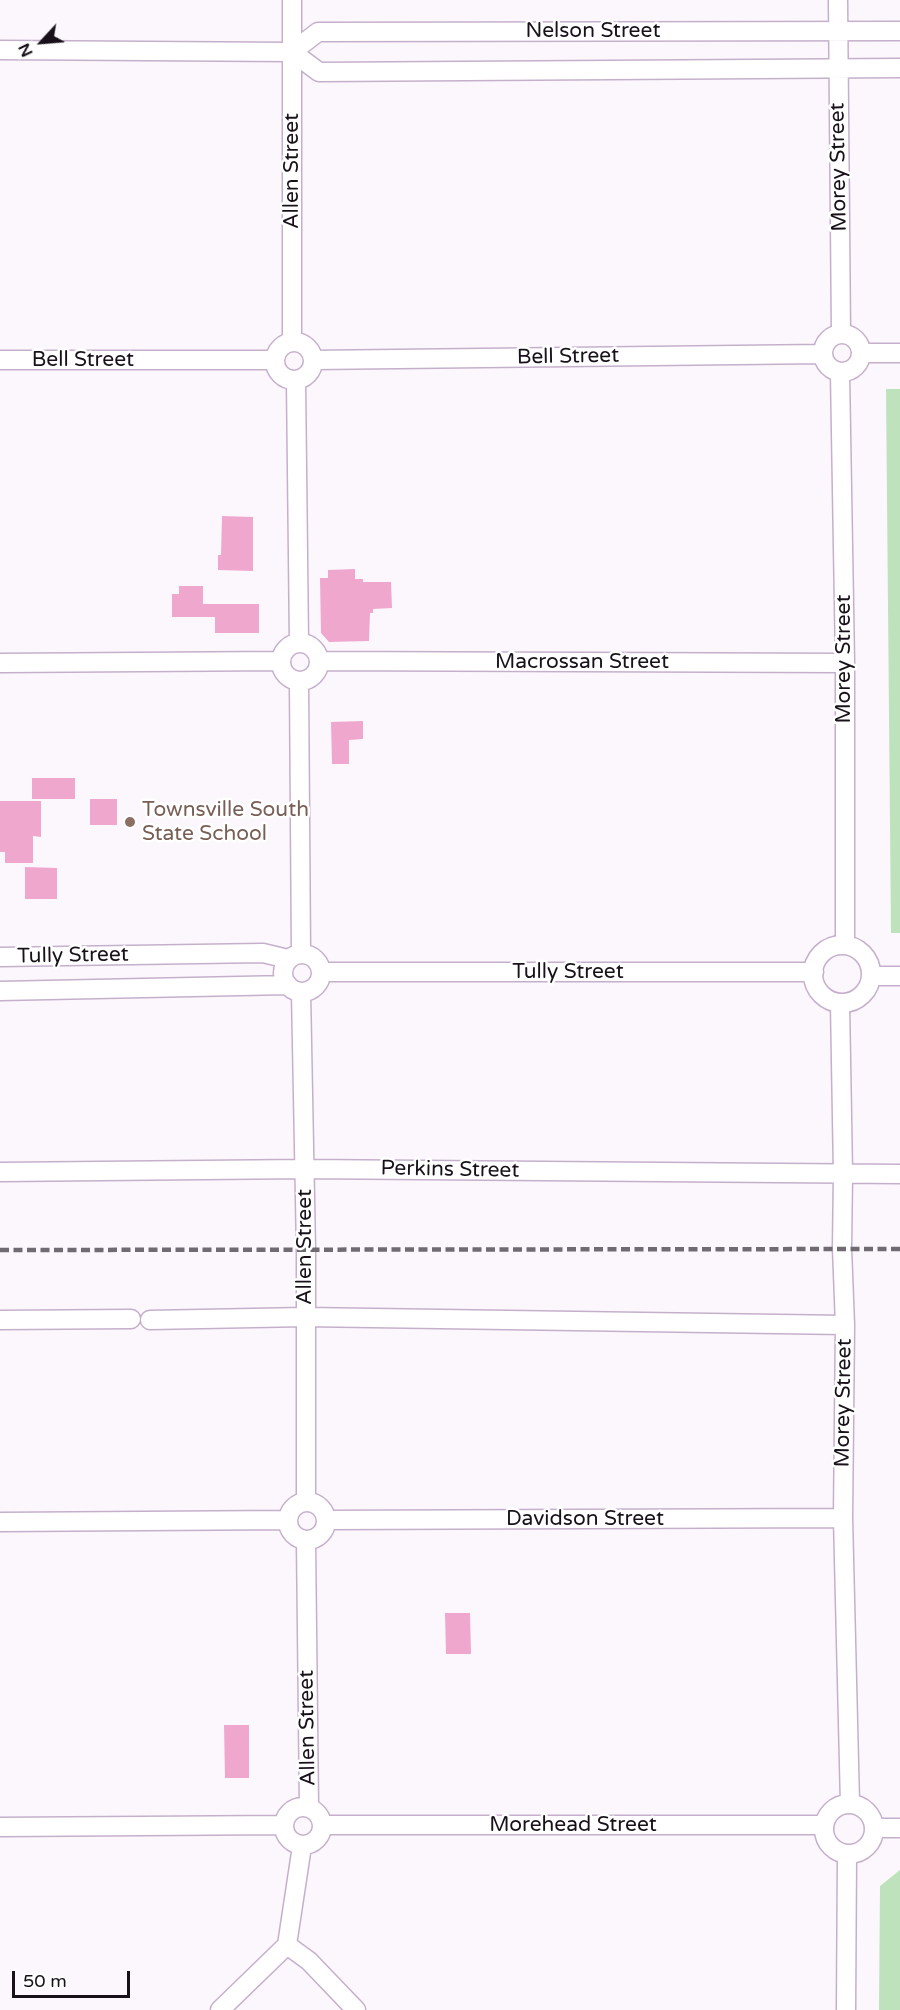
<!DOCTYPE html>
<style>
body{margin:0}
#map{position:relative;width:900px;height:2010px;overflow:hidden;background:#fbf7fc;font-family:"Varela Round",sans-serif}
canvas{display:block}
.north{position:absolute;left:12px;top:12px;width:60px;height:60px;-webkit-text-stroke:4px #fff;paint-order:stroke;rotate:244deg;font-size:16px;font-weight:700;line-height:24px;text-align:center;color:#18111a}
.north::after{content:'';display:block;margin:auto;width:21px;height:27px;background:#18111a;clip-path:polygon(50% 0,100% 100%,50% 72%,0 100%)}
.scale{position:absolute;left:12px;top:1971px;width:118px;height:27px;box-sizing:border-box;border:3px solid #18111a;border-top:0;padding-left:8px;font-size:18px;line-height:21px;white-space:nowrap;color:#18111a;-webkit-text-stroke:4px #fff;paint-order:stroke}
</style>
<div id="map">
<canvas width="900" height="2010"></canvas>
<div class="north">N</div>
<div class="scale">50 m</div>
</div>
<script>
const ctx = document.querySelector('canvas').getContext('2d');
ctx.lineJoin = 'round';
function paint(path, color) { ctx.fillStyle = color; ctx.fill(path, 'evenodd'); }
const shape = rows => new Path2D(rows.map(r => 'M' + r).join(''));
function strokePath(path, color, width, dash) { ctx.strokeStyle = color; ctx.lineWidth = width; ctx.lineCap = dash ? 'butt' : 'round'; ctx.setLineDash(dash || []); ctx.stroke(path); }
function label(font, color, halo, rows, align = 'center') {
  ctx.font = font + ' "Varela Round",sans-serif'; ctx.lineWidth = 5; ctx.setLineDash([]); ctx.textBaseline = 'middle'; ctx.strokeStyle = halo; ctx.fillStyle = color; for (const [text, x, y, turn = 0] of rows) {
    ctx.save(); ctx.translate(x, y); ctx.rotate((+turn || 0) * Math.PI / 180); ctx.textAlign = isNaN(turn) ? turn : align; if (halo) ctx.strokeText(text, 0, 0); ctx.fillText(text, 0, 0); ctx.restore();
  }
}
paint(shape([
 [886,389,900,389,900,933,891,933],
 [900,1870,900,2010,879,2010,880,1886]
]), '#bee2bc');
paint(shape([
 [222,516,253,517,253,571,218,570,218,555,221,555],
 [355,569,355,579,363,579,363,582,391,582,392,608,373,609,373,613,370,613,369,641,329,642,321,633,320,578,328,578,328,570],
 [179,586,203,586,203,604,259,604,259,633,215,633,215,617,172,617,172,594,179,594],
 [363,721,363,739,349,740,349,764,332,764,331,722],
 [32,778,75,778,75,799,32,799],
 [90,799,117,799,117,825,90,825],
 [0,801,41,801,41,837,33,836,33,863,5,863,5,852,0,852],
 [25,867,57,868,57,899,25,899],
 [445,1613,470,1613,471,1654,446,1654],
 [224,1725,249,1725,249,1778,225,1778]
]), '#efa7cd');
const minor = shape([
 [838,0,841,334],
 [0,50,292,52,319,72,900,68],
 [292,52,318,32,900,31],
 '823 353a19 19 0 1 1 38 0a19 19 0 1 1-38 0Z',
 '275 361a19 19 0 1 1 38 0a19 19 0 1 1-38 0Z',
 [292,342,292,0],
 [861,353,900,353],
 [0,360,275,360],
 [313,360,822,354],
 [840,373,845,663,845,945],
 [296,381,299,643],
 '281 662a19 19 0 1 1 38 0a19 19 0 1 1-38 0Z',
 [319,661,845,663],
 [0,663,281,661],
 [299,682,301,954],
 '813 974a29 29 0 1 1 58 0a29 29 0 1 1-58 0Z',
 '283 973a19 19 0 1 1 38 0a19 19 0 1 1-38 0Z',
 [0,957,263,953,288,959],
 [322,972,814,972],
 [871,976,900,976],
 [0,991,288,985],
 [301,992,306,1250,306,1502],
 [840,1003,843,1174,842,1248,845,1325,843,1518,850,1804],
 [0,1172,304,1169,900,1174],
 [0,1320,131,1319],
 [150,1320,305,1317,845,1325],
 '288 1521a19 19 0 1 1 38 0a19 19 0 1 1-38 0Z',
 [326,1520,843,1518],
 [0,1522,288,1520],
 [306,1541,309,1808],
 '824 1829a25 25 0 1 1 50 0a25 25 0 1 1-50 0Z',
 '284 1826a19 19 0 1 1 38 0a19 19 0 1 1-38 0Z',
 [322,1825,823,1825],
 [0,1827,284,1825],
 [874,1828,900,1828],
 [287,1945,309,1961,356,2010],
 [220,2010,287,1945,302,1846],
 [846,2010,847,1855]
]);
strokePath(minor, '#c5b0cb', 21);
strokePath(minor, '#fff', 18);
strokePath(shape([
 [0,1250,900,1249]
]), '#706b72', 4.5, [9, 4.5]);
for (const [x, y, r, color] of [
 [130,822,6,"#8d6e63"]
]) { const dot = new Path2D(); dot.arc(x, y, r, 0, 2 * Math.PI); ctx.fillStyle = color; ctx.fill(dot); strokePath(dot, '#fff', 2); }
label('21px', '#18111a', '#fff', [
 ["Nelson Street",593,31],
 ["Morey Street",839,167,-91],
 ["Allen Street",292,171,-90],
 ["Bell Street",568,357,-1],
 ["Bell Street",83,360],
 ["Morey Street",844,659,-90],
 ["Macrossan Street",582,662],
 ["Tully Street",73,956,-1],
 ["Tully Street",568,972],
 ["Perkins Street",450,1170,1],
 ["Allen Street",305,1247,-90],
 ["Morey Street",844,1403,-89],
 ["Davidson Street",585,1519],
 ["Allen Street",308,1728,-91],
 ["Morehead Street",573,1825]
]);
label('21px', '#785e54', '#fff', [
 ["Townsville South",142,810],
 ["State School",142,834]
], 'left');
</script>
